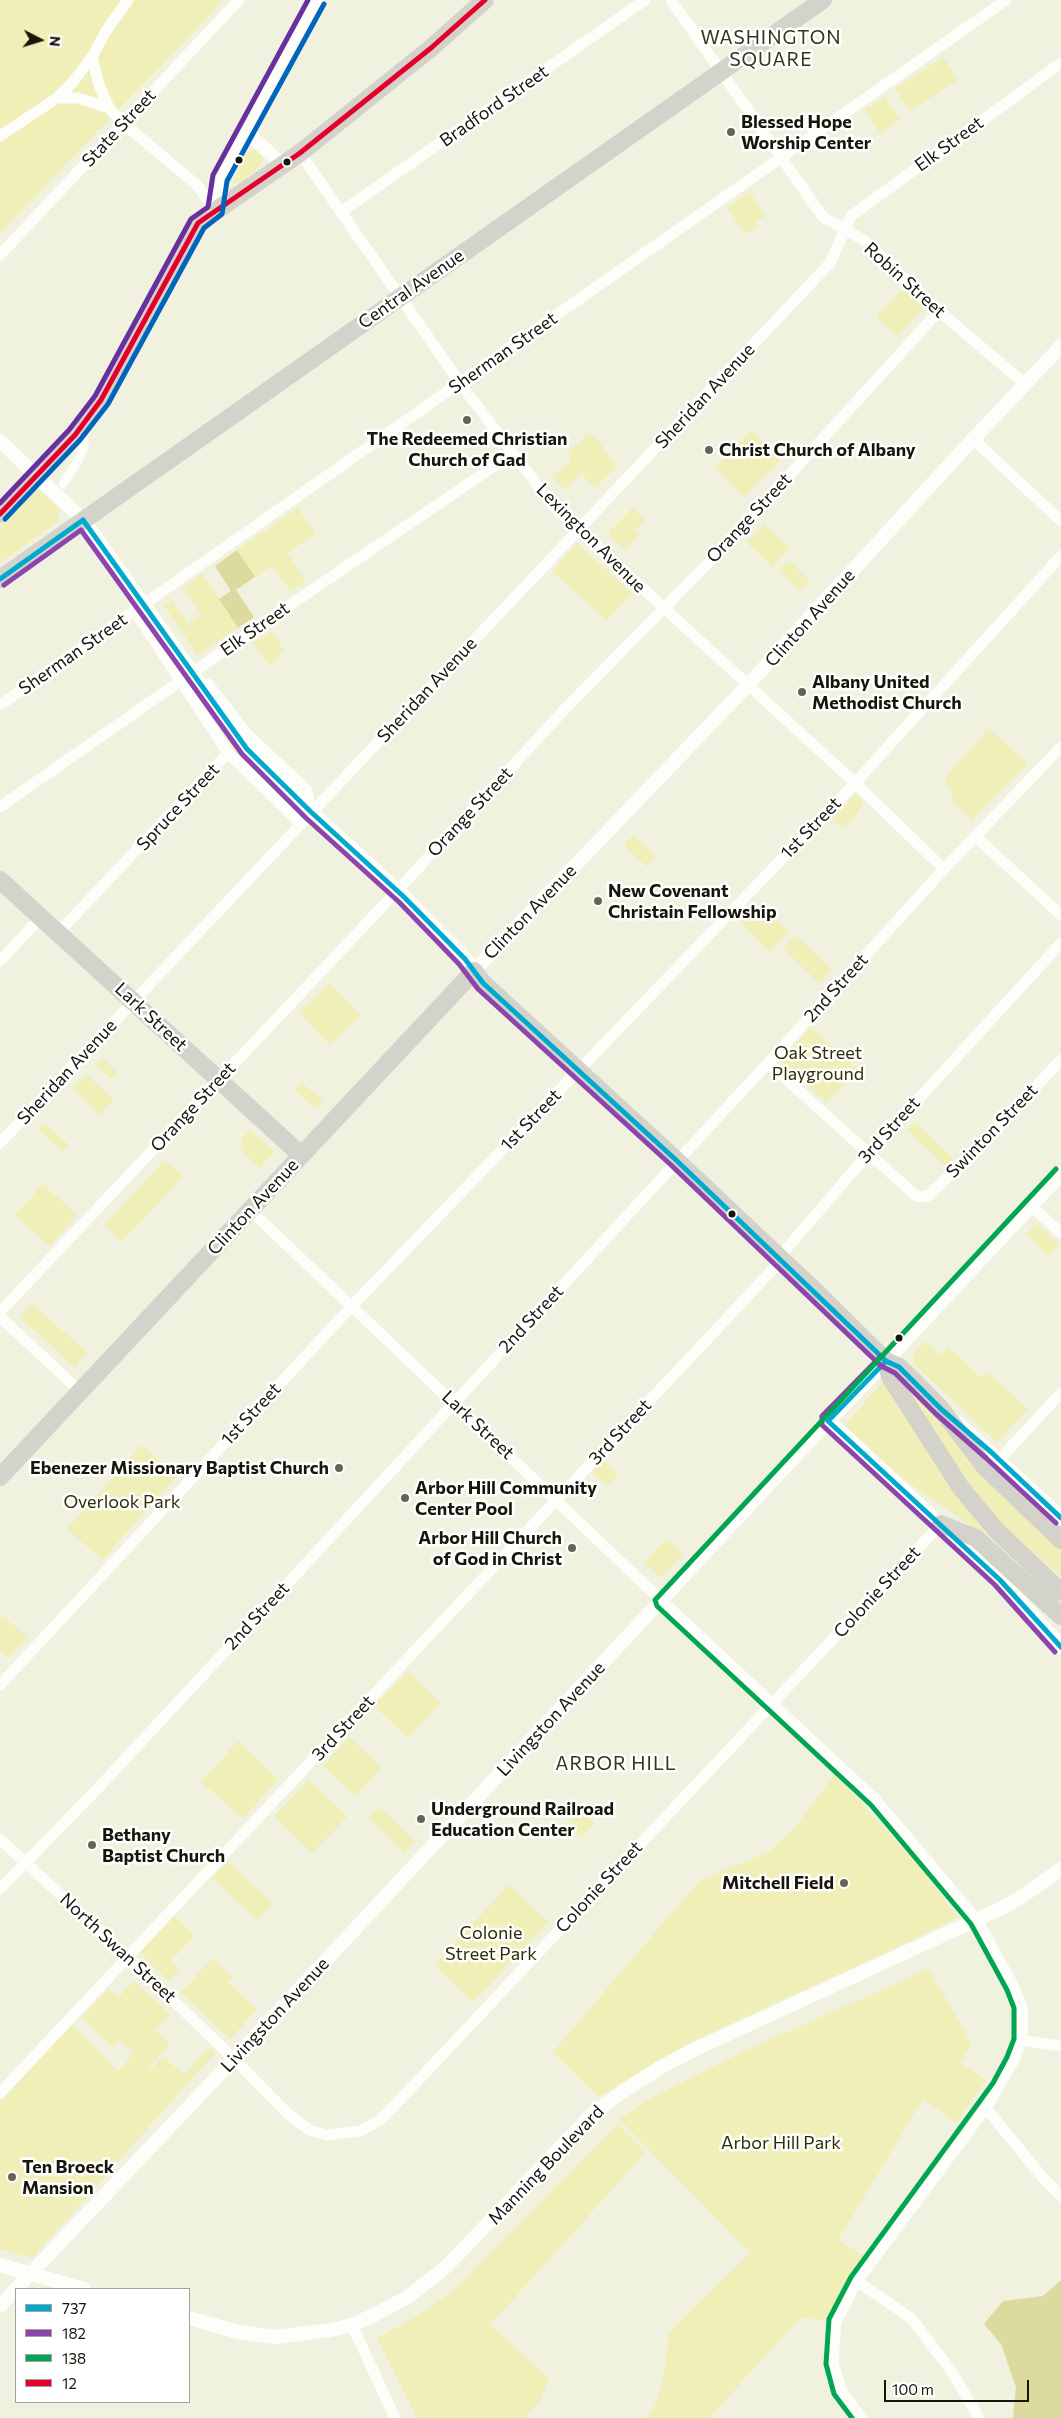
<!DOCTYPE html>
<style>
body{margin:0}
#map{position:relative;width:1061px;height:2418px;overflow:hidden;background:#f1f1e0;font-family:Commissioner,sans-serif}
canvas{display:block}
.legend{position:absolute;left:15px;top:2288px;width:175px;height:115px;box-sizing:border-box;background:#fff;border:1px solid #a2a29d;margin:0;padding:6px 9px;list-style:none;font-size:15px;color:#17160b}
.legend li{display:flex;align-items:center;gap:10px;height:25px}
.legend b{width:25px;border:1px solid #a2a29d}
.north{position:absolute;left:15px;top:15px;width:50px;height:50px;-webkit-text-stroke:4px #fff;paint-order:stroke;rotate:95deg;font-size:14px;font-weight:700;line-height:20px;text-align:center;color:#17160b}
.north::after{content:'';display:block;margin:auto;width:18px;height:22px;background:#17160b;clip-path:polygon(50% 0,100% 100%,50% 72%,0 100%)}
.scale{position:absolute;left:884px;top:2380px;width:145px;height:22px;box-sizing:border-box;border:2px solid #17160b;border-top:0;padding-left:6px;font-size:15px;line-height:18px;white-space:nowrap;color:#17160b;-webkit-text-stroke:4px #fff;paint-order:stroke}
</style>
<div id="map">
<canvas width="1061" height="2418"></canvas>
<ul class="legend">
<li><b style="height:6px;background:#00a9ce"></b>737</li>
<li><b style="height:6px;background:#8e44ad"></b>182</li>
<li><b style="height:6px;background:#00a651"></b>138</li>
<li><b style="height:6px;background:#e4002b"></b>12</li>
</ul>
<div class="north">N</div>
<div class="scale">100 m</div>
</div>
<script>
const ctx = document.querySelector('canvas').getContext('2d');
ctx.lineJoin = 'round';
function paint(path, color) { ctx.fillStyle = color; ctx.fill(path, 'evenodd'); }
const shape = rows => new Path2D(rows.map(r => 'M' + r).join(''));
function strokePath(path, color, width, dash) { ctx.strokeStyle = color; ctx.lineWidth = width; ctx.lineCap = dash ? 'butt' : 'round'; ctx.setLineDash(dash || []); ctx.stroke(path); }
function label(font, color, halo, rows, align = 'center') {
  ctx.font = font + ' Commissioner,sans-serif'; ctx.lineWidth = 5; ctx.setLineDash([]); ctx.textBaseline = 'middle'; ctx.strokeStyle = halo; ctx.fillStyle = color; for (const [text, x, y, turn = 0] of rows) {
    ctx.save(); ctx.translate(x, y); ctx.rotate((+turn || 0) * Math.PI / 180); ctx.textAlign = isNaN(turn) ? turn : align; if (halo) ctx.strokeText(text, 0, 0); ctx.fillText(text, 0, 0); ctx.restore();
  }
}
paint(shape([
 [0,0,224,0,0,233],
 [943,57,958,80,910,111,895,89],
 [885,97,900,120,880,133,865,110],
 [256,149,263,155,263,160,259,167,242,183,232,184,245,155],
 [750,192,765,216,756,222,759,225,745,234,727,207],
 [903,289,924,308,897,336,876,317],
 [751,430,781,459,744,497,715,468],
 [590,433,593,438,595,436,617,467,595,488,582,475,585,473,583,471,566,490,552,477,572,460,567,452],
 [36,487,59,509,59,519,57,522,0,563,0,526],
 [298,508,316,534,287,553,306,580,290,591,272,566,255,577,237,550],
 [632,508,645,520,635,530,640,534,625,550,608,533],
 [764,524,790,548,772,567,747,543],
 [577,543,632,593,607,621,552,571],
 [789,561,810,581,800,591,779,571],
 [202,574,238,628,197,655,164,605,172,600,188,624,201,615,183,587],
 [272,631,284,650,270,667,253,643],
 [989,729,1028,764,972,820,950,799,953,794,944,779],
 [855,794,863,802,854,818,843,829,833,819],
 [633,835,656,856,647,867,624,845],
 [759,902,789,932,770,952,740,921],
 [796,935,832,970,819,983,783,948],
 [330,983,361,1015,330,1045,299,1013],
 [811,1027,857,1069,827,1103,781,1061],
 [102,1058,117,1072,111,1079,96,1065],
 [86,1074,114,1100,100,1115,73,1088],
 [301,1082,323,1101,315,1109,294,1090],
 [915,1122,953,1158,946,1167,907,1130],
 [45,1123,69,1145,63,1152,38,1130],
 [250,1130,275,1152,260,1168,241,1150,245,1146,240,1140],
 [165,1160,183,1177,122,1242,104,1225],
 [43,1184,77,1215,49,1246,15,1215],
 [1037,1223,1059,1245,1048,1256,1026,1234],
 [32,1303,87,1353,75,1367,19,1317],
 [926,1341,939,1355,948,1347,982,1378,987,1372,1028,1409,997,1442,913,1363,914,1354],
 [896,1374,922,1397,984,1479,1061,1550,1061,1577,993,1516,974,1493],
 [884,1380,944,1475,989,1538,987,1541,963,1520,902,1478,845,1425],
 [142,1445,177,1476,102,1560,67,1529],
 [603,1460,618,1474,607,1486,592,1472],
 [667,1539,683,1554,661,1578,644,1563],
 [3,1616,27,1637,8,1658,0,1651,0,1619],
 [408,1671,441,1703,407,1738,374,1706],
 [349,1737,382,1767,355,1796,323,1766],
 [238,1741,278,1779,243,1819,201,1782],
 [835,1774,920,1867,957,1917,913,1940,691,2042,598,2097,553,2052,699,1881,769,1852,795,1827],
 [309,1780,347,1817,312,1853,274,1816],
 [380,1807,415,1842,404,1853,369,1818],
 [581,1811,595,1823,581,1838,568,1826],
 [227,1861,273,1903,257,1920,212,1878],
 [509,1885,548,1922,473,2002,434,1965],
 [174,1916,195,1936,171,1961,179,1970,169,1981,139,1952],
 [213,1958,233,1977,228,1982,257,2010,230,2039,181,1992],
 [929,1969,972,2044,960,2063,986,2080,956,2123,923,2099,838,2240,867,2257,823,2320,800,2318,709,2418,648,2418,658,2399,664,2376,669,2333,750,2253,619,2119,651,2098,740,2053],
 [134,1981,170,2014,155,2030,170,2044,149,2067,151,2069,163,2056,184,2075,209,2047,215,2053,32,2258,0,2249,0,2102,72,2025,118,2071,134,2053,119,2040,113,2047,82,2018,109,1989,118,1998],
 [618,2124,646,2152,490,2325,548,2377,547,2384,538,2403,525,2418,417,2418,377,2338,416,2317,454,2290]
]), '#f0efb8');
paint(shape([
 [237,550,255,577,236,590,254,617,238,628,219,599,231,591,215,566],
 [1061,2280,1061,2418,1013,2418,1016,2387,1001,2344,984,2324,1003,2301,1043,2296]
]), '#dcda9e');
strokePath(shape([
 [63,484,79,459,84,447,84,439]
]), '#fdfdfa', 9);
strokePath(shape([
 [128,0,106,31,92,57,99,85,109,108,123,123,198,186,215,211],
 [671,0,823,217,865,241,939,311,1025,384],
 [57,98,78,98,109,108],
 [0,136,57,98,73,82,92,57],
 [300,153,460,383,553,506,855,783,944,869],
 [341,212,645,0],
 [0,255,239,0],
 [973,439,1061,521],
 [134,610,228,753,300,823],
 [208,684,247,734,307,790,311,812],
 [0,705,1006,0],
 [0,807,262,624,512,454],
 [976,837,1061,915],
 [58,933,228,753],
 [0,961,41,917],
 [768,1063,915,1195,921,1197,928,1196,966,1160,1061,1060],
 [0,1143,830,263,851,216,1061,63],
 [1031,1206,1061,1233],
 [249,1209,662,1601,876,1800,977,1920,1014,1987,1022,2007,1023,2026,1021,2040,1014,2060,986,2108,857,2281,836,2322,833,2363,841,2390,861,2418],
 [0,1312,397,891,566,708,723,548,939,311],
 [0,1317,81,1392],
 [999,1460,1061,1393],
 [0,1685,351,1307,855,783,1061,556],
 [0,1839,127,1956,234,2059,287,2113,311,2131,328,2135,360,2131,380,2120,397,2103,941,1524],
 [0,1889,101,1785,230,1646,768,1063,944,869,1061,747],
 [1021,2040,1061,2046],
 [0,2093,775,1267,787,1248,869,1153,1061,943],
 [986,2108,1043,2178,1061,2196],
 [857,2281,912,2319,952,2372,979,2418],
 [352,2325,395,2418]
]), '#fdfdfa', 11);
strokePath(shape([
 [246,131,282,165],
 [215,211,220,179,317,0],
 [0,441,83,520],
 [474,971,747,686,962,451,1061,346],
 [886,1361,1061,1174],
 [0,2265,84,2289],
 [0,2306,234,2059,828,1421],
 [189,2318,238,2332,275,2337,331,2330,352,2325,372,2316,408,2297,447,2266,590,2116,622,2092,661,2067,700,2047,1000,1909,1017,1900,1061,1869]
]), '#fdfdfa', 14);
strokePath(shape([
 [83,520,241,742,311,812,404,897,465,959,474,971],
 [886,1361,828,1421,1000,1580,1061,1647],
 [957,1423,1061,1518]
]), '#fdfdfa', 15);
strokePath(shape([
 [0,514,75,435,101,400,198,223,300,153,431,48,485,0],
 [0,579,823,0],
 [0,880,301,1155],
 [886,1361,890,1377,961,1488,996,1530,1061,1592],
 [0,1477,474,971,483,983,676,1160,811,1287,886,1361,899,1367,914,1381,941,1409,985,1467,1061,1540],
 [941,1524,976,1538,1061,1616]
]), '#d3d3cb', 18);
strokePath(shape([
 [0,579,83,520,247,749,311,812,404,897,465,959,483,983,676,1160,886,1361,899,1367,941,1409,991,1452,1061,1518],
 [886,1361,828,1421,1000,1580,1061,1647]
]), '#00a9ce', 5);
strokePath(shape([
 [4,585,81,530,242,754,306,818,399,902,459,964,478,989,671,1165,881,1366,895,1373,936,1414,986,1458,1056,1523],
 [881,1356,822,1416,822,1425,995,1585,1055,1652]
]), '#8e44ad', 5);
strokePath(shape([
 [852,2418,834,2394,826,2364,829,2319,851,2277,993,2083,1007,2057,1014,2039,1014,2008,1007,1990,971,1924,871,1805,657,1606,655,1600,1056,1169]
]), '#00a651', 5);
strokePath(shape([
 [0,514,75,435,101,400,198,223,300,153,431,48,485,0]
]), '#e4002b', 5);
strokePath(shape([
 [5,519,80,440,108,404,204,228,222,214,227,181,324,4]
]), '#0065bd', 5);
strokePath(shape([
 [0,503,69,430,95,396,191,219,208,207,213,175,308,0]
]), '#67309f', 5);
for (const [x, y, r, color] of [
 [731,132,5,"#636356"],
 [239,160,4.5,"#17160b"],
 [287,162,4.5,"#17160b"],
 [467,420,5,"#636356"],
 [709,450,5,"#636356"],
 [802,692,5,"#636356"],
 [598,901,5,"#636356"],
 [732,1214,4.5,"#17160b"],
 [899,1338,4.5,"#17160b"],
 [339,1468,5,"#636356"],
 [405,1498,5,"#636356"],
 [572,1548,5,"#636356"],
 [421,1819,5,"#636356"],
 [92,1845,5,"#636356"],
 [844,1883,5,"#636356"],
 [12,2177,5,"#636356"]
]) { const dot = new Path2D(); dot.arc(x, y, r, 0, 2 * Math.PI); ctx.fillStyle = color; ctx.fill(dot); strokePath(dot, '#fff', 2); }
label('18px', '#17160b', '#fff', [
 ["Bradford Street",494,106,-35],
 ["State Street",119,128,-47],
 ["Elk Street",949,144,-36],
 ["Robin Street",905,280,42],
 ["Central Avenue",411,289,-35],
 ["Sherman Street",503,353,-35],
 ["Sheridan Avenue",705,396,-47],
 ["Orange Street",749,518,-47],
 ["Lexington Avenue",591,538,45],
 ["Clinton Avenue",810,618,-48],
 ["Elk Street",255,629,-35],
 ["Sherman Street",73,654,-35],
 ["Sheridan Avenue",427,690,-47],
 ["Spruce Street",178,807,-47],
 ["Orange Street",470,812,-47],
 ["1st Street",811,828,-46],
 ["Clinton Avenue",530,912,-46],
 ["2nd Street",836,988,-48],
 ["Lark Street",151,1017,43],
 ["Sheridan Avenue",67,1072,-47],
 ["Orange Street",193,1107,-47],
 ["1st Street",531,1120,-46],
 ["3rd Street",889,1130,-48],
 ["Swinton Street",992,1131,-46],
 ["Clinton Avenue",253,1207,-47],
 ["2nd Street",531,1319,-47],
 ["1st Street",251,1414,-47],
 ["Lark Street",478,1425,43],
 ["3rd Street",620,1432,-47],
 ["Colonie Street",877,1592,-47],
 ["2nd Street",257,1616,-47],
 ["Livingston Avenue",551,1719,-47],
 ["3rd Street",343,1728,-47],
 ["Colonie Street",599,1887,-47],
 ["North Swan Street",118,1948,43],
 ["Livingston Avenue",275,2015,-47],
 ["Manning Boulevard",546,2165,-46]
]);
label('bold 18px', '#17160b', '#fff', [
 ["Blessed Hope",741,122],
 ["Worship Center",741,143],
 ["The Redeemed Christian",467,439,"center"],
 ["Church of Gad",467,460,"center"],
 ["Christ Church of Albany",719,450],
 ["Albany United",812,682],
 ["Methodist Church",812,703],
 ["New Covenant",608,891],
 ["Christain Fellowship",608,912],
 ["Ebenezer Missionary Baptist Church",329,1468,"right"],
 ["Arbor Hill Community",415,1488],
 ["Center Pool",415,1509],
 ["Arbor Hill Church",562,1538,"right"],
 ["of God in Christ",562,1559,"right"],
 ["Underground Railroad",431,1809],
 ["Education Center",431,1830],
 ["Bethany",102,1835],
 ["Baptist Church",102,1856],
 ["Mitchell Field",834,1883,"right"],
 ["Ten Broeck",22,2167],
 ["Mansion",22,2188]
], 'left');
label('18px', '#2f2d03', '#fff', [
 ["Oak Street",818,1053],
 ["Playground",818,1074],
 ["Overlook Park",122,1502],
 ["Colonie",491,1933],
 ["Street Park",491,1954],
 ["Arbor Hill Park",781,2143]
]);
ctx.letterSpacing = '1px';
label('19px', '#35351a', '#fff', [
 ["WASHINGTON",771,38],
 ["SQUARE",771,60],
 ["ARBOR HILL",616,1764]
]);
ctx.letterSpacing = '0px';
</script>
